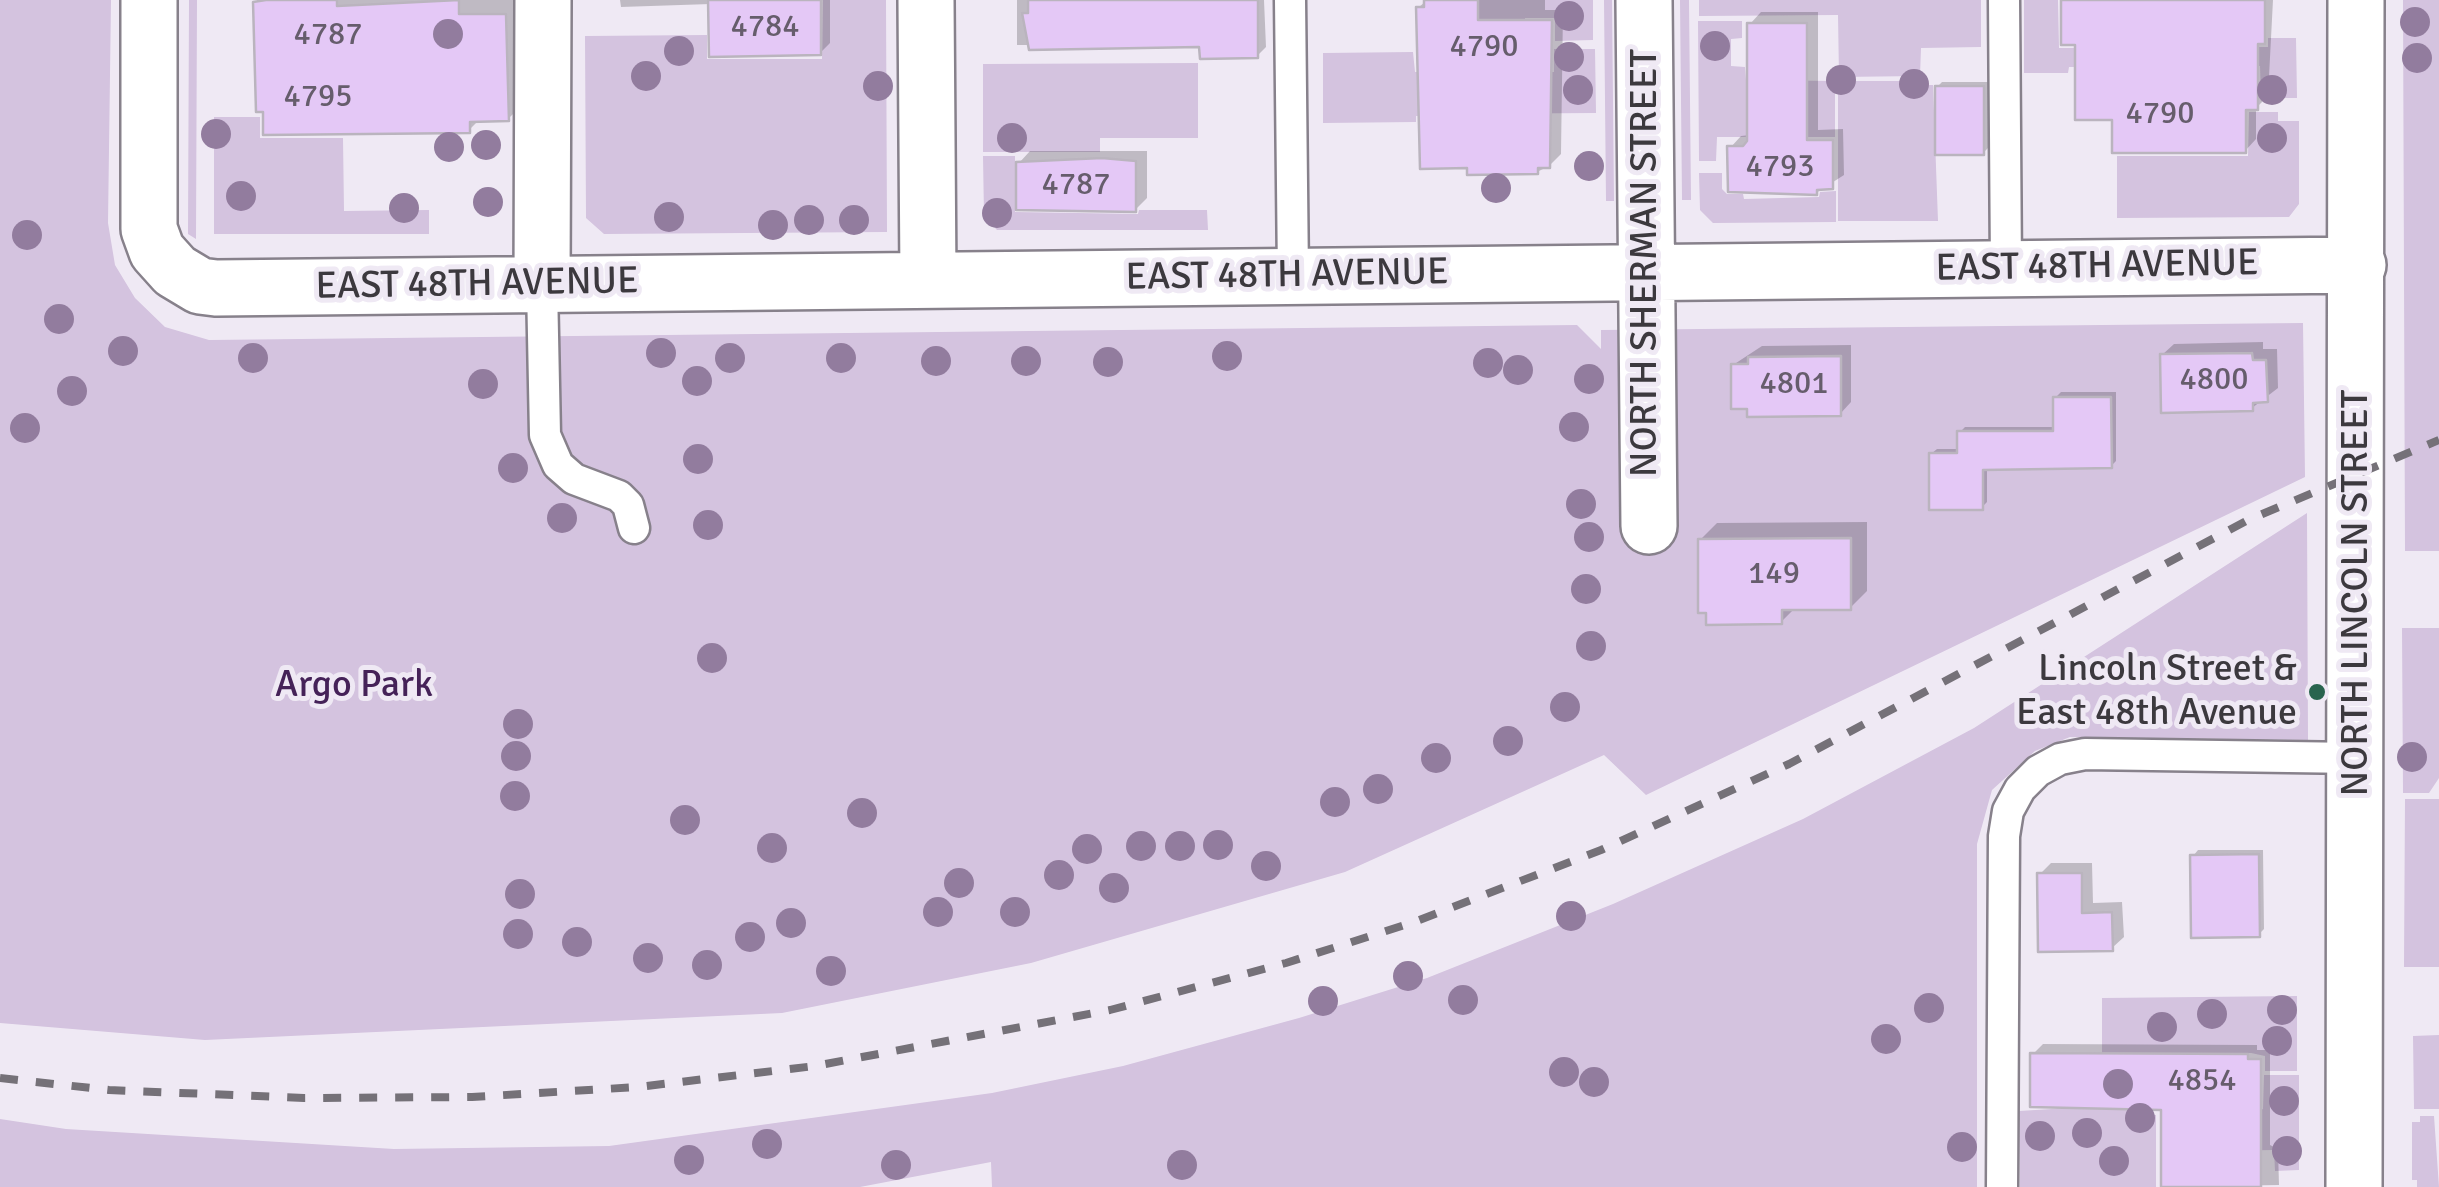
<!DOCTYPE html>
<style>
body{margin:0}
canvas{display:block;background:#efe9f4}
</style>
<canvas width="2439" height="1187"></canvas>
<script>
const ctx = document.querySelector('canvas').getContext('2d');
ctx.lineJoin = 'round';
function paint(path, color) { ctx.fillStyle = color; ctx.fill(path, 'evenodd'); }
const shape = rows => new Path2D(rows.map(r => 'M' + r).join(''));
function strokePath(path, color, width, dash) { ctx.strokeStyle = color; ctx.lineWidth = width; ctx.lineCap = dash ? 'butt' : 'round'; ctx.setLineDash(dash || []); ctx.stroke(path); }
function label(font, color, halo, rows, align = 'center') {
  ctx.font = font + ' Signika,sans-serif'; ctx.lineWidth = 10; ctx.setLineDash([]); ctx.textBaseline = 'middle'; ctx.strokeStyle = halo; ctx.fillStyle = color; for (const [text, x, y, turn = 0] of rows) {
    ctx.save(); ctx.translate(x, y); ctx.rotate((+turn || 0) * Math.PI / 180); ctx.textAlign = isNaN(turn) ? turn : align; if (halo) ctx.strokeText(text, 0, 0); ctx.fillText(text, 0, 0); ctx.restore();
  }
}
paint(shape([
 [0,0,111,0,108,223,115,265,135,298,165,327,209,340,1577,325,1601,349,1601,330,2303,323,2305,477,1646,795,1604,755,1345,872,1031,963,782,1013,205,1040,0,1023],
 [189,0,197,0,196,239,188,234],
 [823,0,886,0,887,232,604,234,586,218,585,36,707,35,707,59,822,59],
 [1479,0,1593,0,1593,40,1555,41,1555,18,1525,18,1525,24,1454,25,1454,5,1479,5],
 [1604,0,1612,0,1614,201,1606,201],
 [1680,0,1689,0,1691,200,1682,200],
 [1699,0,1981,0,1981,47,1921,48,1920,76,1839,77,1838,15,1699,16],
 [2024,0,2058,0,2059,48,2268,47,2268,38,2296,38,2297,98,2261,98,2260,66,2069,67,2068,73,2024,73],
 [2403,0,2439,0,2439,551,2405,551],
 [1698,21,1742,21,1742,38,1731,39,1731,66,1745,67,1746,80,1835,81,1835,137,1717,137,1716,161,1699,161],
 [1554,49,1595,49,1596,113,1457,114,1416,116,1416,122,1323,123,1323,53,1413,52,1415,72,1554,72],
 [1198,63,1198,138,1100,138,1100,152,983,152,983,64],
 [1838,81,1919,81,1920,85,1933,85,1938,221,1838,221],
 [2249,112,2278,112,2278,121,2299,121,2299,204,2289,217,2117,218,2117,156,2248,156],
 [214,117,260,117,260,138,343,138,344,211,429,210,429,234,214,234],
 [983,156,1015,156,1015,212,1138,214,1139,210,1207,210,1208,230,997,230,984,216],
 [1699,173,1722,173,1722,189,1727,194,1743,194,1744,199,1819,197,1820,192,1836,191,1836,222,1713,223,1700,210],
 [2307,513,2308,740,2070,737,2035,751,1992,790,1977,844,1977,1187,992,1187,991,1162,860,1187,0,1187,0,1119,66,1129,394,1149,609,1146,992,1093,1123,1066,1299,1018,1427,978,1613,904,1803,819,1974,728],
 [2402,628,2439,628,2439,778,2429,793,2403,793],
 [2405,799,2439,799,2439,967,2404,967],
 [2297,996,2297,1071,2265,1071,2265,1056,2251,1053,2136,1054,2102,1103,2102,998],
 [2439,1035,2439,1109,2414,1109,2413,1036],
 [2264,1075,2299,1075,2299,1170,2275,1171,2274,1150,2160,1152,2160,1115,2249,1114,2263,1109],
 [2101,1106,2140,1106,2140,1115,2156,1115,2156,1187,2020,1187,2019,1111],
 [2420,1116,2434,1116,2439,1187,2417,1187,2417,1180,2412,1180,2412,1122,2420,1122]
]), '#d4c3df');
paint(shape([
 [257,0,517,0,517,110,508,119,478,121,469,130,258,110],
 [620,0,830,0,830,43,820,53,711,4,621,7],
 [1017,0,1264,0,1266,47,1257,56,1202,45,1017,45],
 [1427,0,1545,0,1545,10,1563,10,1561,154,1549,166,1537,172,1418,8],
 [2063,0,2273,0,2268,96,2256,108,2256,139,2245,151,2115,117,2077,42],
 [1761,12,1818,12,1818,130,1843,129,1844,175,1816,193,1730,148,1741,136,1750,135,1750,24],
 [1942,82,1988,82,1988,148,1983,153,1937,87],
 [1030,151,1147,151,1147,198,1135,210,1019,163],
 [2263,342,2263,349,2277,349,2278,388,2252,408,2162,355,2174,344],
 [1851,345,1851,402,1840,414,1733,365,1762,346],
 [2061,392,2116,392,2116,461,2111,466,1987,468,1987,502,1982,507,1931,454,1937,449,1960,449,1960,432,1965,427,2055,427,2055,398],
 [1867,522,1867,591,1850,608,1795,608,1781,622,1700,540,1717,523],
 [2198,850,2263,850,2264,929,2259,934,2193,856],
 [2051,863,2092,863,2093,903,2122,902,2124,937,2112,948,2040,874],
 [2043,1044,2257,1045,2257,1050,2270,1050,2270,1145,2278,1149,2279,1185,2163,1187,2163,1108,2033,1054]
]), '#0003');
const building = shape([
 [266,0,337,0,337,6,459,0,459,14,506,14,509,121,470,122,470,133,263,135,263,112,256,112,253,2,266,0],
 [708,0,821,0,821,55,709,57,708,0],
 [1028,0,1258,0,1258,58,1200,59,1199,47,1029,50,1022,13,1028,13,1028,0],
 [1424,0,1478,0,1478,20,1552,20,1550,168,1538,168,1538,174,1467,175,1467,168,1420,169,1416,7,1424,7,1424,0],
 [2061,0,2265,0,2265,44,2258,44,2258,110,2246,110,2246,153,2112,153,2112,120,2075,120,2075,45,2061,45,2061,0],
 [1747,23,1807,23,1807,140,1833,140,1833,189,1817,190,1817,195,1728,192,1727,146,1743,146,1747,141,1747,23],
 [1935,86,1984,86,1984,155,1935,155,1935,86],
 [1102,158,1136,161,1136,212,1016,210,1016,162,1102,158],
 [2252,353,2253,360,2266,360,2268,402,2253,403,2253,411,2161,413,2160,354,2252,353],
 [1841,356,1841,416,1747,417,1747,409,1731,409,1731,364,1748,364,1748,357,1841,356],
 [2053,397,2111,397,2112,468,1983,470,1983,510,1929,510,1929,453,1957,453,1957,431,2053,431,2053,397],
 [1851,538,1851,610,1782,610,1782,624,1706,625,1706,613,1698,613,1698,539,1851,538],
 [2259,854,2260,937,2191,938,2190,855,2259,854],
 [2037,873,2082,873,2082,913,2112,912,2113,951,2038,952,2037,873],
 [2030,1053,2248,1054,2248,1059,2261,1059,2261,1187,2161,1187,2161,1110,2030,1107,2030,1053]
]);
paint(building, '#e4c8f6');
strokePath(building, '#bab4be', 2.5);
const service = shape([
 [1290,0,1293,276],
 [2004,0,2006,268],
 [542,285,545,435,558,465,574,479,619,496,628,505,634,528],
 [2002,1187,2004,836,2008,811,2020,789,2038,771,2060,759,2085,754,2356,758]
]);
const minor = shape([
 [149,0,149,229,157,251,175,271,200,286,216,288,2358,265],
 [926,0,928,280],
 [1644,0,1649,526],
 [542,285,543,0],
 [2354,1187,2356,0]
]);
strokePath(service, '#87818b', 35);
strokePath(minor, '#87818b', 60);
strokePath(service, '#fff', 30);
strokePath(minor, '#fff', 55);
strokePath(shape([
 [0,1078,109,1090,304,1098,472,1097,638,1087,815,1066,1110,1010,1286,963,1414,922,1601,850,1789,764,2248,520,2439,440]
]), '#757178', 8, [18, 18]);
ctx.fillStyle = '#927c9e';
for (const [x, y] of [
 [1569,16],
 [2415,22],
 [448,34],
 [1715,46],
 [679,51],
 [1569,57],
 [2417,58],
 [646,76],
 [1841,80],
 [1914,84],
 [878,86],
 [1578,90],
 [2272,90],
 [216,134],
 [1012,138],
 [2272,138],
 [486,145],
 [449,147],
 [1589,166],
 [1496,188],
 [241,196],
 [488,202],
 [404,208],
 [997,213],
 [669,217],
 [809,220],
 [854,220],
 [773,225],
 [27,235],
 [59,319],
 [123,351],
 [661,353],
 [1227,356],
 [253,358],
 [730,358],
 [841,358],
 [936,361],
 [1026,361],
 [1108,362],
 [1488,363],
 [1518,370],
 [1589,379],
 [697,381],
 [483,384],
 [72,391],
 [1574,427],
 [25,428],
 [698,459],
 [513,468],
 [1581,504],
 [562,518],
 [708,525],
 [1589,537],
 [1586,589],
 [1591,646],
 [712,658],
 [1565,707],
 [518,724],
 [1508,741],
 [516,756],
 [2412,757],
 [1436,758],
 [1378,789],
 [515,796],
 [1335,802],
 [862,813],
 [685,820],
 [1218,845],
 [1141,846],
 [1180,846],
 [772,848],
 [1087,849],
 [1266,866],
 [1059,875],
 [959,883],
 [1114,888],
 [520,894],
 [938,912],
 [1015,912],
 [1571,916],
 [791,923],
 [518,934],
 [750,937],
 [577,942],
 [648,958],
 [707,965],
 [831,971],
 [1408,976],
 [1463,1000],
 [1323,1001],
 [1929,1008],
 [2282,1010],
 [2212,1014],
 [2162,1027],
 [1886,1039],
 [2277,1041],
 [1564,1072],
 [1594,1082],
 [2118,1084],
 [2284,1101],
 [2140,1118],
 [2087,1133],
 [2040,1136],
 [767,1144],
 [1962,1147],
 [2287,1151],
 [689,1160],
 [2114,1161],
 [896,1165],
 [1182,1165]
]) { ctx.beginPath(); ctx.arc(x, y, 15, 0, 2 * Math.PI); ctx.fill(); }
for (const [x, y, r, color] of [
 [2317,692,10,"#29644e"]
]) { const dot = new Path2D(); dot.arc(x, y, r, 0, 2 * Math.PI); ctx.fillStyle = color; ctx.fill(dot); strokePath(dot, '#efe9f4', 4); }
label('32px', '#665d6c', null, [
 ["4784",765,28],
 ["4787",328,36],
 ["4790",1484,48],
 ["4795",318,98],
 ["4790",2160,115],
 ["4793",1780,168],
 ["4787",1076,186],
 ["4800",2214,381],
 ["4801",1794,385],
 ["149",1774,575],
 ["4854",2202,1082]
]);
label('38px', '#3c393e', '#efe9f4', [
 ["NORTH SHERMAN STREET",1646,263,-90],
 ["EAST 48TH AVENUE",2097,267,-1],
 ["EAST 48TH AVENUE",1287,276,-1],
 ["EAST 48TH AVENUE",477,285,-1],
 ["NORTH LINCOLN STREET",2357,593,-90]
]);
label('38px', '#3c393e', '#efe9f4', [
 ["Lincoln Street &",2297,670],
 ["East 48th Avenue",2297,714]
], 'right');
label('38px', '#452258', '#efe9f4', [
 ["Argo Park",354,686]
]);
</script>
